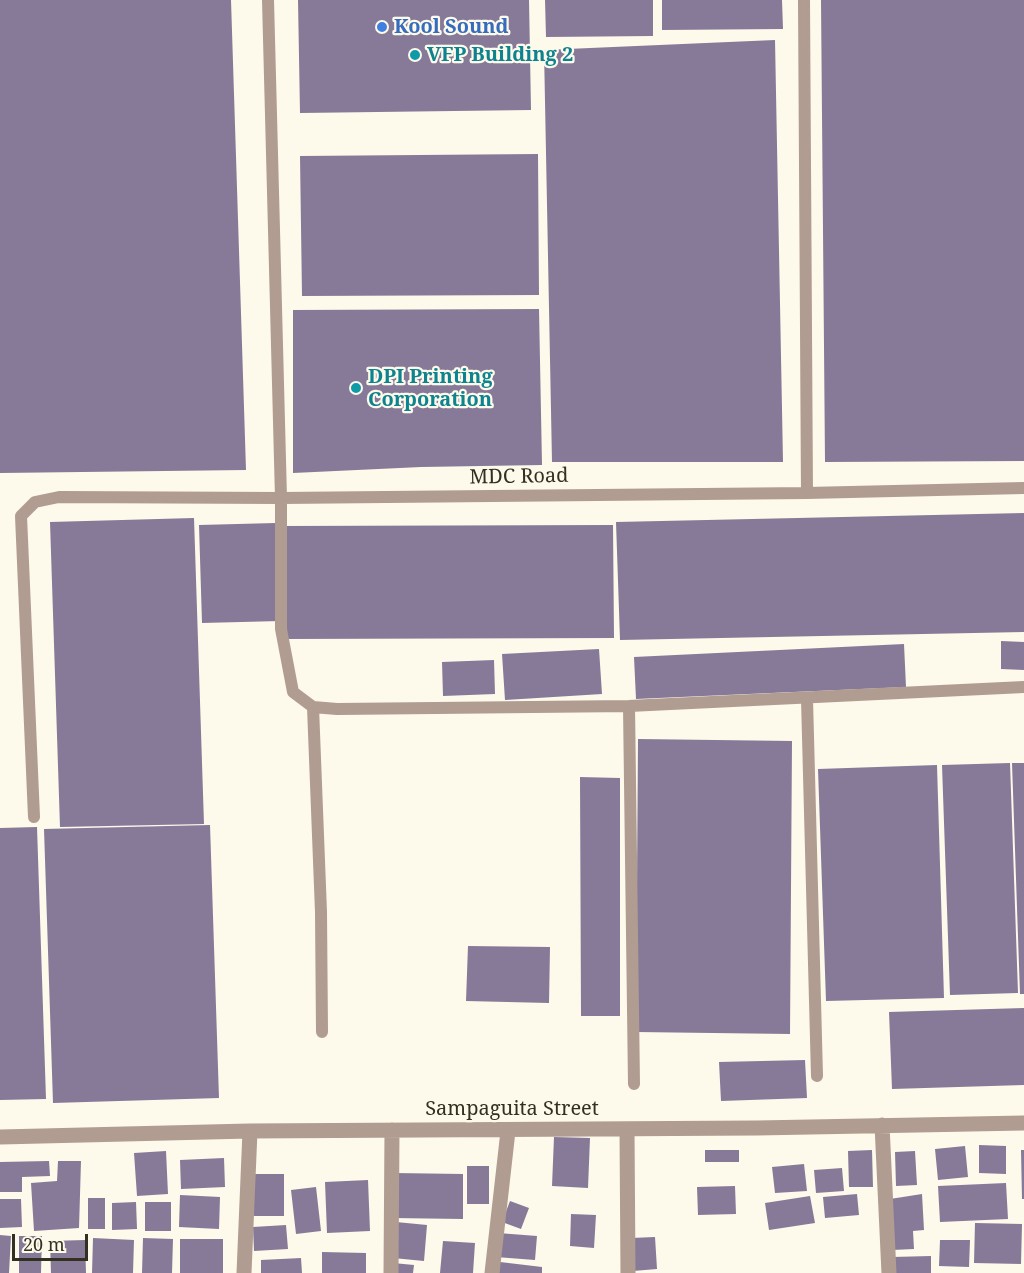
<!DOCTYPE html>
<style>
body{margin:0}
#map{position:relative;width:1024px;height:1273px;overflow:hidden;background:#fdf9eb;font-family:"Noto Serif",serif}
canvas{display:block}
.scale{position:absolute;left:12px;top:1234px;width:76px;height:27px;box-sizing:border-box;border:3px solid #332f21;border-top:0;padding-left:8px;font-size:18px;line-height:21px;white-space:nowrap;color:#332f21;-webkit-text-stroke:4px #fdf9eb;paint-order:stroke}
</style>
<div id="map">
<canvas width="1024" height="1273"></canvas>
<div class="scale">20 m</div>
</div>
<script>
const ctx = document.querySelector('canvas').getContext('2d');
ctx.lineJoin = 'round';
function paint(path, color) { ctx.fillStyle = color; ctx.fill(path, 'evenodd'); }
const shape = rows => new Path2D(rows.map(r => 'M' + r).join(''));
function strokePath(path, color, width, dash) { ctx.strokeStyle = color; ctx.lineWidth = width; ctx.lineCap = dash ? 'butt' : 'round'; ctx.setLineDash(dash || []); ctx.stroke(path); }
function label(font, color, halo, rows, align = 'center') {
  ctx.font = font + ' "Noto Serif",serif'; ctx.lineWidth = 4.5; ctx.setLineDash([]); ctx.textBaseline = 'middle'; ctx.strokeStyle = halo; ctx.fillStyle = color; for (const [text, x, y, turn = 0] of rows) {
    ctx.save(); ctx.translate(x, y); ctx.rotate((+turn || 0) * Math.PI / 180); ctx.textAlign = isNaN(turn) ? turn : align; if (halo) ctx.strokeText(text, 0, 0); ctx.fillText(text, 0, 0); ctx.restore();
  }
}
paint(shape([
 [0,0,231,0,246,470,0,473],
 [298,0,529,0,531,110,300,113],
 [545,0,653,0,653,36,546,37],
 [662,0,782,0,783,29,662,30],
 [821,0,1024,0,1024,461,825,462],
 [775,40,783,462,552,462,544,50],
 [538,154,539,295,302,296,300,156],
 [539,309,542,465,421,467,293,473,293,310],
 [1024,513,1024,632,620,640,616,522],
 [194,518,204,824,60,827,50,522],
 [276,523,280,621,202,623,199,525],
 [613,525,614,638,284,639,283,526],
 [1001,641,1024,642,1024,670,1001,669],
 [904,644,906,687,636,699,634,657],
 [599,649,602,694,505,700,502,654],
 [494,660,495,694,443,696,442,662],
 [638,739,792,741,790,1034,636,1032],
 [1010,763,1018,993,950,995,942,765],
 [1012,763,1024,763,1024,994,1020,994],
 [937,765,944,998,826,1001,818,769],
 [580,777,620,778,620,1016,581,1016],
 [210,825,219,1098,53,1103,44,829],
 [37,827,46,1099,0,1100,0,828],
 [468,946,550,947,549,1003,466,1001],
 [1024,1008,1024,1085,892,1089,889,1012],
 [805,1060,807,1098,721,1101,719,1062],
 [554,1137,590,1138,588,1188,552,1186],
 [979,1145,1006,1146,1006,1174,979,1173],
 [965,1146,968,1177,938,1180,935,1149],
 [705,1150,739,1150,739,1162,705,1162],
 [872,1150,873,1187,849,1187,848,1151],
 [1021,1150,1024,1150,1024,1199,1022,1199],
 [166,1151,168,1194,137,1196,134,1153],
 [915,1151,917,1185,896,1186,895,1152],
 [224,1158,225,1187,181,1189,180,1160],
 [49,1161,50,1176,22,1177,22,1192,0,1192,0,1162],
 [58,1161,81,1161,79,1228,34,1231,31,1183,57,1181],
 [804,1164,807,1191,775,1193,772,1167],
 [467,1166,489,1166,489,1204,467,1204],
 [842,1168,844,1191,816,1193,814,1170],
 [393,1173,463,1174,463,1219,393,1218],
 [254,1174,284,1174,284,1216,254,1216],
 [368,1180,370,1231,327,1233,325,1182],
 [1006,1183,1008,1219,940,1222,938,1186],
 [735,1186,736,1214,698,1215,697,1187],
 [316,1187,321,1231,296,1234,291,1190],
 [857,1194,859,1215,825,1218,823,1197],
 [922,1194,924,1230,913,1231,914,1249,892,1250,890,1199],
 [180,1195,220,1197,219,1229,179,1227],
 [810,1196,815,1223,769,1230,765,1203],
 [88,1198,105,1198,105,1229,88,1229],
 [0,1199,21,1199,22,1227,0,1228],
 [510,1201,529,1208,521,1229,502,1222],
 [136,1202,137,1229,112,1230,112,1203],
 [145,1202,171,1202,171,1231,145,1231],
 [571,1214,596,1215,594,1248,570,1246],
 [396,1222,427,1225,424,1261,393,1258],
 [975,1223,1022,1224,1021,1264,974,1263],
 [286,1225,288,1249,254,1251,253,1227],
 [498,1233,537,1236,535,1260,496,1257],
 [0,1235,11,1236,9,1273,0,1273],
 [19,1236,42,1236,41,1273,19,1273],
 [655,1237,657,1269,633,1271,631,1238],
 [93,1238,134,1240,133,1273,92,1273],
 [143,1238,173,1239,172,1273,142,1273],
 [180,1239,223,1239,223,1273,180,1273],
 [85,1240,86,1273,51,1273,50,1241],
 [940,1240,970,1240,969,1267,939,1266],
 [443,1241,475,1243,473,1273,440,1273],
 [322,1252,366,1253,366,1273,322,1273],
 [931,1256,931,1273,893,1273,892,1257],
 [301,1258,302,1273,261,1273,261,1260],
 [500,1262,542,1267,542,1273,499,1273],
 [393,1263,414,1265,413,1273,392,1273]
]), '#867a98');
strokePath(shape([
 [268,0,281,498,281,629,293,692,313,707,337,709,629,706,1024,687],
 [804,0,807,493],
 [807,699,817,1076],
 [629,706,634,1084],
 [313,707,321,912,322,1032],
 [34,817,21,516,35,502,59,497,281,498,807,493,1024,488]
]), '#b09c91', 12);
strokePath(shape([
 [882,1125,889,1273],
 [627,1129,628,1273],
 [0,1137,250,1131,757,1128,1024,1123],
 [244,1273,250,1131],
 [391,1273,392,1130],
 [492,1273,508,1131]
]), '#b09c91', 15);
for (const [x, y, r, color] of [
 [382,27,6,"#3f7fe0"],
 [415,55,6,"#0f9aa8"],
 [356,388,6,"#0f9aa8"]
]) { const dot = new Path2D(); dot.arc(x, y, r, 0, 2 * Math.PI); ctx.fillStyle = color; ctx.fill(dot); strokePath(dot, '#fdf9eb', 2); }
label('bold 20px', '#366cbe', '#fdf9eb', [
 ["Kool Sound",394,27]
], 'left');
label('bold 20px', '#0d838f', '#fdf9eb', [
 ["VFP Building 2",427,55],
 ["DPI Printing",368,377],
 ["Corporation",368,400]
], 'left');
label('20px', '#332f21', '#fdf9eb', [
 ["MDC Road",519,477,-1],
 ["Sampaguita Street",512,1109]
]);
</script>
